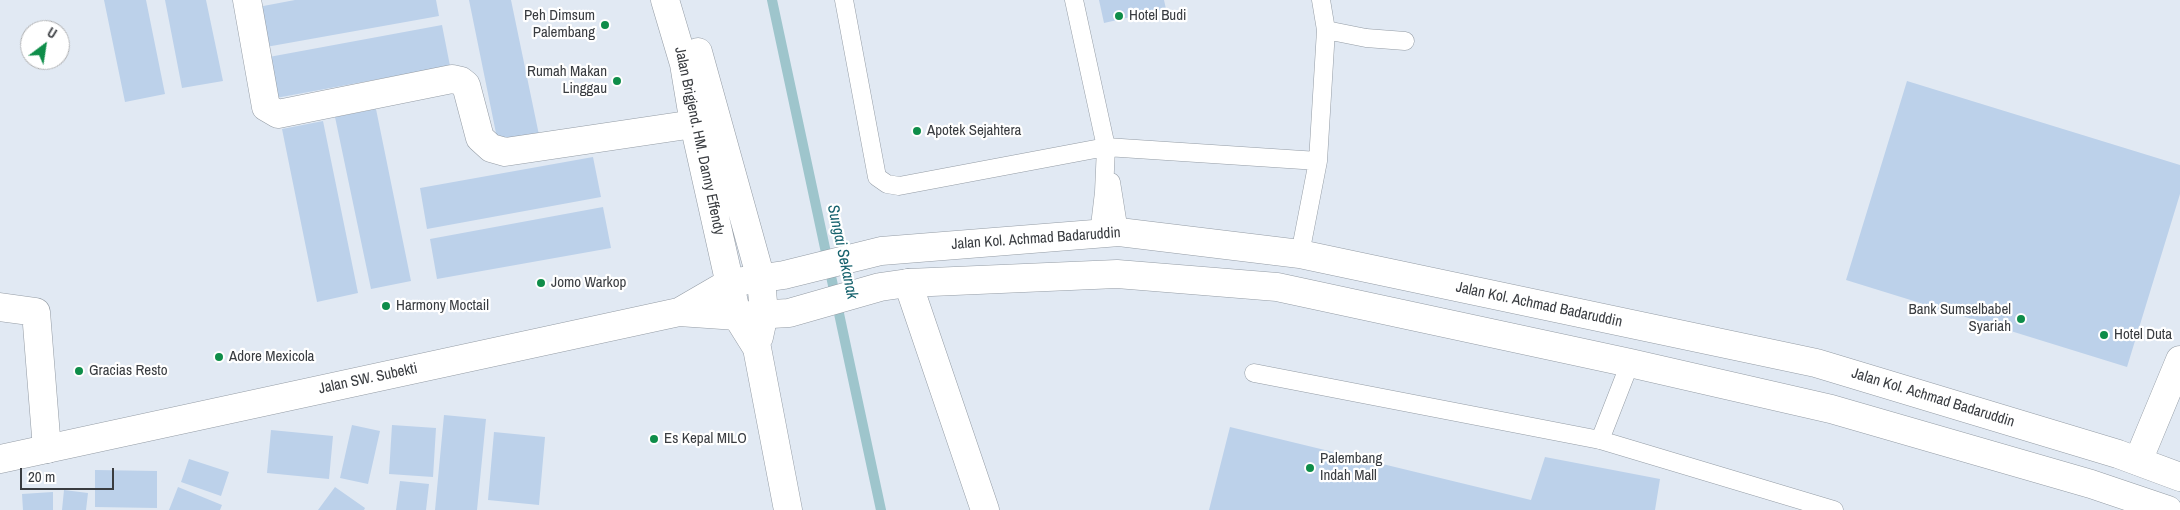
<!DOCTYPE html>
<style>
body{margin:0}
#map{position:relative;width:2180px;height:510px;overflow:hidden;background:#e1e9f3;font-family:"Archivo Narrow",sans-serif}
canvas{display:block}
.north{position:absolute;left:20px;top:20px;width:50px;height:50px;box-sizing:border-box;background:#fff;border:1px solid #b0b1b3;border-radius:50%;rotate:31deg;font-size:14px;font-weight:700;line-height:20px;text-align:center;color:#393c40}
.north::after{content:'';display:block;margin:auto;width:18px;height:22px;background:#0e8d49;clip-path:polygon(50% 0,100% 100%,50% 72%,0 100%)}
.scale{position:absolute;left:20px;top:468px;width:94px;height:22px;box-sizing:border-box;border:2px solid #393c40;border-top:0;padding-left:6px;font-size:15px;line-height:18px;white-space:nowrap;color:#393c40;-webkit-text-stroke:4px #fff;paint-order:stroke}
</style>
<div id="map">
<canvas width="2180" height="510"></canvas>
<div class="north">U</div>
<div class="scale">20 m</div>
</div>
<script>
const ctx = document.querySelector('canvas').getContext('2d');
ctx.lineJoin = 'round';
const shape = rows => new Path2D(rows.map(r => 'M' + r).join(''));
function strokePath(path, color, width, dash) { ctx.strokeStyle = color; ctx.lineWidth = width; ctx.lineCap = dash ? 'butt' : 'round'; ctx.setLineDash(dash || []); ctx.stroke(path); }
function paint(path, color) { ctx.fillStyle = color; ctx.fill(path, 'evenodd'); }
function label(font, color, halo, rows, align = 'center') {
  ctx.font = font + ' "Archivo Narrow",sans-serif'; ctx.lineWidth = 4.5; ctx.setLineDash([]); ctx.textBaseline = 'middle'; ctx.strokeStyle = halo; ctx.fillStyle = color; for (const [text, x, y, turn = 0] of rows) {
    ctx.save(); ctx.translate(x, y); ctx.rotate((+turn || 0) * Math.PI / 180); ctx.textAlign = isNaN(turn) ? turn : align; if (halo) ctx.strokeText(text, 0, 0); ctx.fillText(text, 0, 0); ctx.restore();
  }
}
strokePath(shape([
 [772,0,881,510]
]), '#9ec5cc', 10);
paint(shape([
 [104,0,146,0,165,94,125,102],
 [165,0,206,0,223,81,182,88],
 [295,0,436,0,439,16,266,47,258,7],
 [469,0,511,0,539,135,498,143],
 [1099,0,1164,0,1166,9,1104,23],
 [442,25,450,66,276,98,269,57],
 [1907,81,2180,165,2180,194,2127,367,1846,280],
 [376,109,411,281,371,289,335,117],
 [323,121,358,293,317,302,282,129],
 [593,157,601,197,427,229,420,188],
 [603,207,611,248,437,279,430,239],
 [444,415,486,419,477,510,435,510],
 [352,425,380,431,368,484,340,478],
 [392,425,436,428,433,477,389,474],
 [1230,427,1531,500,1545,457,1660,479,1655,510,1209,510],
 [271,430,333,436,329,479,267,473],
 [494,432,545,437,539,505,488,500],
 [189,459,229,472,221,496,181,482],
 [95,470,157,471,157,508,95,507],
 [400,481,429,484,426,510,396,510],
 [178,487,222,505,220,510,169,510],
 [335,487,365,508,364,510,318,510],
 [64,490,88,493,86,510,62,510],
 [53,492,53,510,23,510,22,494]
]), '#bcd1ea');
const service = shape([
 [844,0,877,177,887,184,899,186,1106,147],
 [1074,0,1106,147,1318,161],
 [1326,30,1366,38,1405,41],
 [1111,182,1119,232],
 [1099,234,1104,192,1106,147],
 [1300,254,1318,161,1326,30,1321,0],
 [1254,373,1600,440,1834,510],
 [1600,440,1630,363]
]);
const minor = shape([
 [247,0,266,107,278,114,452,79,461,81,466,85,480,138,491,148,505,152,694,124],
 [908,283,985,510],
 [0,307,36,312,47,449],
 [2138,461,2180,360]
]);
const tertiary = shape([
 [665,0,684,64,694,124,737,316,757,348,788,510],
 [698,52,761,279,764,314,759,337]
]);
const secondary = shape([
 [679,312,729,283,784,275,881,251,1119,232,1300,254,1816,363,2118,454,2180,477],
 [0,459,679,312,737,316,789,313,880,287,908,283,1117,274,1277,287,1630,363,1831,409,2091,484,2168,510]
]);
strokePath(service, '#949ca5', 19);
strokePath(minor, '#949ca5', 29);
strokePath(tertiary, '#949ca5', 29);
strokePath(secondary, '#949ca5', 29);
strokePath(service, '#fff', 18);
strokePath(minor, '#fff', 28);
strokePath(tertiary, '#fff', 28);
strokePath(secondary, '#fff', 28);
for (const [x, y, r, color] of [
 [1119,16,5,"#0e8d49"],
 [605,25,5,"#0e8d49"],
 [617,81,5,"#0e8d49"],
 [917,131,5,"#0e8d49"],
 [541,283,5,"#0e8d49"],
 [386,306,5,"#0e8d49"],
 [2021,319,5,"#0e8d49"],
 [2104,335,5,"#0e8d49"],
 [219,357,5,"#0e8d49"],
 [79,371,5,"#0e8d49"],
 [654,439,5,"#0e8d49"],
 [1310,468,5,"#0e8d49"]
]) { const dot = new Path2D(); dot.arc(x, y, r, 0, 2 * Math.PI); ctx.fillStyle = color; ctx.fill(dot); strokePath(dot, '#fff', 2); }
label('15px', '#393c40', '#fff', [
 ["Peh Dimsum",595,16,"right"],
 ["Palembang",595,33,"right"],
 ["Hotel Budi",1129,16],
 ["Rumah Makan",607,72,"right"],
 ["Linggau",607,89,"right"],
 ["Apotek Sejahtera",927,131],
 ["Jomo Warkop",551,283],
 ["Harmony Moctail",396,306],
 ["Bank Sumselbabel",2011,310,"right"],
 ["Syariah",2011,327,"right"],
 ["Hotel Duta",2114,335],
 ["Adore Mexicola",229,357],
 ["Gracias Resto",89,371],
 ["Es Kepal MILO",664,439],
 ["Palembang",1320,459],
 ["Indah Mall",1320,476]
], 'left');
label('15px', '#393c40', '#fff', [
 ["Jalan Brigjend. HM. Danny Effendy",699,141,78],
 ["Jalan Kol. Achmad Badaruddin",1036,239,-4],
 ["Jalan Kol. Achmad Badaruddin",1539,305,12],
 ["Jalan SW. Subekti",368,379,-12],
 ["Jalan Kol. Achmad Badaruddin",1933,398,17]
]);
label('italic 16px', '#16626d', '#fff', [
 ["Sungai Sekanak",842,252,78]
]);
</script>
